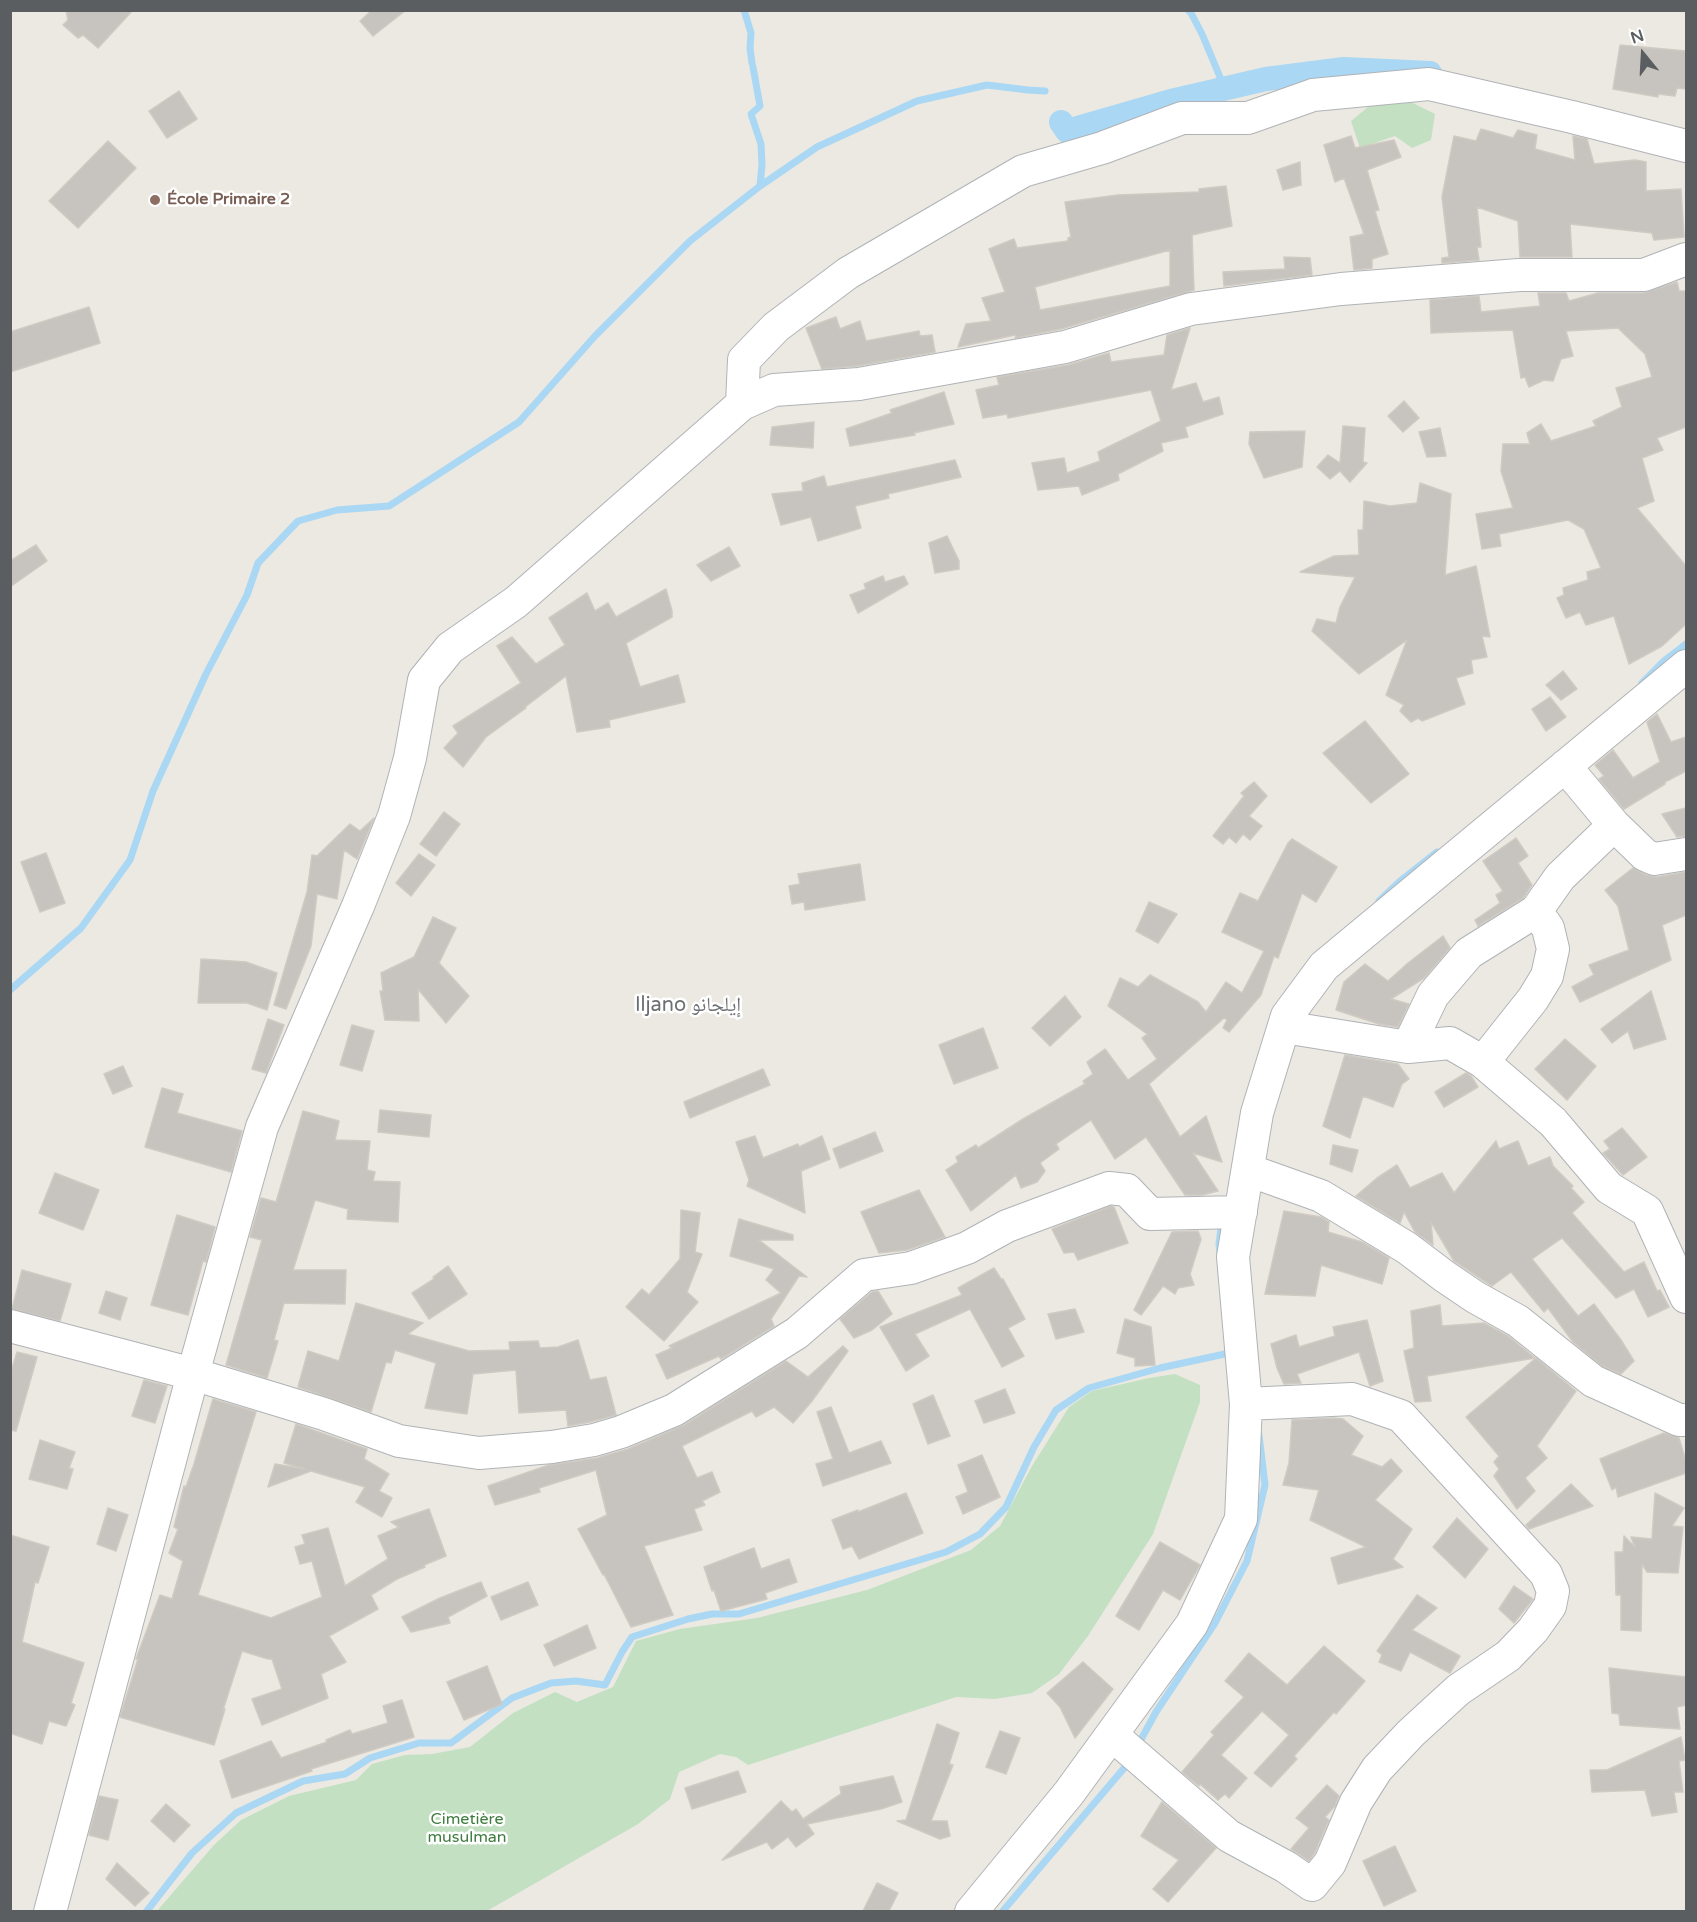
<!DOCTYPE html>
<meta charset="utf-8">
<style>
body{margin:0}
#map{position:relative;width:1697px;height:1922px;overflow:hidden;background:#ebe9e2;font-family:"Varela Round",sans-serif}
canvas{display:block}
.frame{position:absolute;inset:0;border:12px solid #5b5e61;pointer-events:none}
.north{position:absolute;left:1613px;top:24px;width:60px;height:60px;-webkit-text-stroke:4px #fff;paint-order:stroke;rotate:342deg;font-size:16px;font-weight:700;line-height:24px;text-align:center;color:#5b5e61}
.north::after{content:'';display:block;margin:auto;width:21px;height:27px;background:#5b5e61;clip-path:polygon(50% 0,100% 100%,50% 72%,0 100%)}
</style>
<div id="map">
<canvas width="1697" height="1922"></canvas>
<div class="frame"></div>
<div class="north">N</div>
</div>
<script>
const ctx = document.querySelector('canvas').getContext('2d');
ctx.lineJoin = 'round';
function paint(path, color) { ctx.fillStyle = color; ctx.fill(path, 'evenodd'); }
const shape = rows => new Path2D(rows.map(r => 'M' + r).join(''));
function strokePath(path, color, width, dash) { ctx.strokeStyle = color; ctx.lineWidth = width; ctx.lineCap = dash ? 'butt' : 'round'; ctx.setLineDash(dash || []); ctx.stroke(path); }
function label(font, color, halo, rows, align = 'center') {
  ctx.font = font + ' "Varela Round","Noto Naskh Arabic",sans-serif'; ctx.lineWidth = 5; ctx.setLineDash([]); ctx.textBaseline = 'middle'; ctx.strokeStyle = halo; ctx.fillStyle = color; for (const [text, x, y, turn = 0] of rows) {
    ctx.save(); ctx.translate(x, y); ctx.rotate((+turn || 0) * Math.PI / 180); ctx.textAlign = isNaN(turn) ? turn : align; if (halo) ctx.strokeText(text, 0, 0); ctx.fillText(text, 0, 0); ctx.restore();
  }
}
paint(shape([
 [1374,102,1411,102,1435,114,1431,140,1412,148,1395,136,1360,148,1351,121],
 [1175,1374,1200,1385,1200,1402,1153,1534,1088,1636,1059,1674,1032,1693,995,1699,956,1697,748,1765,736,1757,720,1754,679,1772,670,1799,638,1824,487,1911,157,1911,214,1845,241,1820,289,1796,356,1780,372,1764,405,1755,432,1754,470,1747,513,1713,555,1692,577,1702,613,1687,636,1641,680,1629,757,1618,867,1590,971,1550,1000,1526,1032,1466,1069,1407,1092,1391,1149,1378]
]), '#c3e0c2');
strokePath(shape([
 [744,10,751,33,750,48,752,63],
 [1188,10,1191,13,1202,34,1225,89],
 [753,67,760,106,751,114,761,144,762,165,760,186],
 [1642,683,1664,661,1686,644],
 [1379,901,1399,882,1437,852],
 [10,990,81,928,130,860,153,791,206,674,247,595,258,563,298,521,337,510,389,506,519,422,595,336,690,241,760,186,817,147,917,101,987,85,1028,90,1045,91],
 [1220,1254,1219,1244,1222,1221],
 [1138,1745,1156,1712,1215,1623,1247,1561,1265,1485,1259,1435],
 [146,1912,192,1853,236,1813,303,1781,345,1774,370,1758,419,1743,451,1743,512,1698,551,1683,576,1681,605,1685,622,1652,632,1637,688,1619,712,1614,739,1614,946,1552,980,1534,1006,1507,1034,1447,1056,1410,1089,1388,1160,1368,1234,1352],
 [1002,1912,1125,1767,1129,1760]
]), '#aad7f3', 7);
strokePath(shape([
 [1061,122,1067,131,1171,101,1266,79,1344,69,1430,73]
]), '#aad7f3', 24);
const building = shape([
 [66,10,133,10,98,48,83,35,78,38,63,25,68,20,66,10],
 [372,10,406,10,373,36,360,21,372,10],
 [1620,45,1686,51,1686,89,1677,88,1675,96,1658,94,1658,97,1613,89,1620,45],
 [179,91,197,119,167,138,149,111,179,91],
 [1481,129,1513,138,1518,130,1537,135,1535,149,1575,160,1573,136,1587,139,1594,164,1635,160,1646,162,1646,191,1681,189,1684,237,1654,240,1652,233,1570,224,1572,257,1520,257,1518,221,1477,207,1481,247,1477,247,1479,260,1442,263,1442,258,1449,257,1442,197,1454,136,1476,141,1481,129],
 [1351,136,1355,148,1394,140,1401,157,1367,170,1379,210,1375,211,1388,254,1372,259,1372,268,1354,270,1350,237,1364,234,1344,178,1335,182,1324,145,1351,136],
 [108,141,136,168,78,228,49,201,108,141],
 [1300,162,1301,185,1283,190,1277,170,1300,162],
 [1226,186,1232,226,1192,235,1194,290,1061,329,1015,338,1016,337,1015,335,958,347,966,324,991,321,982,298,1005,292,989,249,1014,239,1017,248,1068,241,1068,238,1071,237,1065,202,1118,195,1199,192,1199,189,1226,186],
 [1170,250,1170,286,1040,310,1035,287,1170,250],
 [1284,257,1310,258,1312,275,1224,286,1223,272,1285,269,1284,257],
 [1677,282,1679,291,1686,291,1686,427,1657,438,1663,450,1642,458,1654,501,1637,508,1686,566,1686,624,1662,646,1629,664,1614,616,1586,625,1580,612,1566,618,1557,598,1564,595,1563,588,1588,580,1587,572,1601,568,1584,529,1568,520,1499,534,1501,546,1482,549,1476,514,1513,508,1501,471,1503,444,1530,444,1527,433,1541,424,1551,441,1596,426,1593,421,1622,407,1616,388,1652,377,1645,354,1618,328,1566,331,1573,356,1561,359,1553,381,1544,380,1529,387,1525,377,1521,378,1513,330,1431,333,1430,300,1479,296,1481,312,1540,306,1538,293,1566,293,1569,301,1598,293,1644,293,1677,282],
 [89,307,100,343,10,372,10,332,89,307],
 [836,317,840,329,860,321,866,341,919,331,920,336,932,335,935,352,857,366,822,369,806,328,836,317],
 [1190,328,1171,390,1196,383,1203,402,1219,397,1223,414,1185,427,1188,437,1161,443,1163,451,1118,474,1119,480,1082,495,1079,486,1038,490,1032,463,1064,458,1067,473,1100,461,1098,452,1161,421,1151,390,1008,418,1007,414,983,418,976,390,999,385,997,377,1068,365,1109,353,1111,362,1164,355,1167,335,1190,328],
 [944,392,954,424,914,433,915,435,850,446,846,429,892,413,890,410,944,392],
 [1404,401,1419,418,1403,432,1388,416,1404,401],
 [814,422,813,448,770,445,772,427,814,422],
 [1343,426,1365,428,1363,462,1367,463,1350,482,1340,471,1330,479,1317,467,1328,455,1340,463,1343,426],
 [1440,428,1446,456,1427,457,1419,432,1440,428],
 [1305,431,1302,467,1264,478,1249,444,1250,432,1305,431],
 [955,460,961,477,888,494,889,498,855,506,861,528,818,541,811,517,781,525,772,494,803,491,802,483,824,476,827,487,955,460],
 [1420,483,1451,494,1445,575,1476,566,1490,637,1482,636,1487,657,1471,660,1473,673,1456,678,1465,704,1422,721,1418,718,1411,722,1400,711,1404,705,1386,695,1407,640,1359,674,1312,631,1317,619,1336,623,1340,607,1355,577,1300,572,1334,556,1359,555,1358,530,1363,530,1364,501,1390,506,1417,503,1420,483],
 [947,536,959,561,959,569,935,573,929,543,947,536],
 [36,545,47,561,10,587,10,561,36,545],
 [729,547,740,566,711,581,697,565,729,547],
 [883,576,885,582,904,576,908,584,858,613,850,595,866,589,864,584,883,576],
 [666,589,672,611,672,617,626,643,640,687,678,675,685,702,609,720,610,727,577,732,566,676,525,707,526,708,486,737,463,767,444,748,458,733,453,726,521,683,497,646,512,637,536,664,565,645,549,618,587,593,595,611,608,603,616,617,666,589],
 [1563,671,1577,689,1561,700,1546,685,1563,671],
 [1550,697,1566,717,1546,731,1532,709,1550,697],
 [1657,714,1671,742,1686,737,1686,771,1665,782,1665,784,1624,809,1599,779,1604,776,1595,765,1613,750,1633,778,1660,762,1647,722,1657,714],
 [1365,721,1409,774,1371,803,1323,753,1365,721],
 [1254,782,1267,796,1249,816,1262,826,1250,840,1243,834,1236,843,1229,837,1223,844,1213,836,1244,796,1241,793,1254,782],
 [1686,808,1686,836,1677,837,1662,814,1686,808],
 [444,812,460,824,436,856,420,844,444,812],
 [374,818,357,859,344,850,337,899,317,894,311,946,286,1009,274,1005,307,892,312,855,317,856,350,824,360,831,374,818],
 [1516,838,1528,856,1518,863,1532,885,1523,898,1478,926,1475,920,1500,903,1496,895,1503,891,1483,861,1516,838],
 [1292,839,1337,867,1316,902,1302,893,1278,958,1274,956,1261,995,1229,1032,1223,1028,1227,1020,1224,1018,1149,1084,1180,1137,1206,1116,1222,1162,1193,1153,1218,1191,1202,1195,1185,1195,1146,1137,1115,1159,1091,1120,1056,1144,1059,1149,1040,1163,1045,1171,1037,1182,1021,1188,1016,1175,971,1211,946,1170,958,1162,956,1157,976,1145,978,1148,1023,1119,1085,1084,1083,1081,1093,1074,1087,1062,1105,1049,1128,1080,1157,1059,1142,1038,1147,1034,1108,1006,1120,978,1138,987,1150,975,1198,1002,1206,1012,1226,982,1242,993,1264,951,1222,932,1240,893,1258,901,1288,843,1292,839],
 [46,853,65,903,40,912,21,862,46,853],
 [419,854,435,865,411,896,396,883,419,854],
 [860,864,865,900,805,910,804,902,792,904,789,886,800,884,798,874,860,864],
 [1633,868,1646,875,1656,877,1686,872,1686,915,1662,925,1671,960,1580,1002,1572,987,1594,975,1589,965,1629,950,1618,906,1605,890,1633,868],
 [1149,902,1177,914,1158,943,1136,931,1149,902],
 [433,917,456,928,439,963,469,996,446,1023,418,989,419,1021,385,1020,380,991,383,991,381,973,414,957,433,917],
 [1443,936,1450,948,1424,978,1391,999,1409,1004,1398,1027,1379,1024,1336,1010,1344,982,1365,964,1388,981,1408,963,1443,936],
 [201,959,246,962,277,973,267,1010,247,1003,198,1003,201,959],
 [1651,991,1666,1039,1634,1049,1628,1031,1612,1043,1601,1029,1651,991],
 [1065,996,1081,1017,1050,1046,1032,1028,1065,996],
 [268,1019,284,1025,266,1073,252,1069,268,1019],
 [352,1025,374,1031,362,1071,340,1065,352,1025],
 [983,1028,998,1068,954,1084,939,1045,983,1028],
 [1565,1039,1596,1066,1567,1100,1535,1069,1565,1039],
 [1345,1055,1398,1064,1409,1079,1402,1084,1393,1107,1363,1096,1350,1138,1323,1126,1345,1055],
 [123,1066,132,1086,113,1094,104,1074,123,1066],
 [763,1069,770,1085,690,1118,684,1102,763,1069],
 [1466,1073,1471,1076,1478,1087,1444,1107,1435,1092,1466,1073],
 [162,1088,183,1094,177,1113,242,1131,231,1172,145,1147,162,1088],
 [380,1110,431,1115,429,1137,378,1132,380,1110],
 [303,1111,339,1121,335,1140,370,1141,367,1170,375,1172,373,1181,400,1182,398,1222,347,1219,348,1209,315,1200,293,1270,346,1270,345,1304,284,1303,274,1340,278,1341,267,1378,226,1365,262,1240,250,1237,261,1198,276,1202,303,1111],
 [1622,1128,1647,1157,1623,1175,1603,1153,1610,1149,1604,1141,1622,1128],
 [875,1132,883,1151,840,1168,833,1149,875,1132],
 [755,1136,763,1158,798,1144,799,1147,822,1136,830,1159,801,1171,805,1213,747,1186,749,1180,736,1142,755,1136],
 [1496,1141,1499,1149,1518,1141,1528,1166,1550,1157,1553,1166,1573,1186,1571,1188,1584,1202,1572,1213,1624,1272,1644,1262,1657,1291,1660,1290,1669,1307,1648,1317,1634,1289,1616,1298,1562,1238,1532,1259,1578,1316,1594,1304,1621,1340,1634,1361,1621,1374,1602,1366,1573,1342,1548,1308,1544,1312,1511,1272,1492,1286,1454,1261,1431,1222,1433,1245,1415,1232,1404,1212,1400,1223,1356,1196,1377,1178,1397,1165,1410,1188,1442,1173,1454,1193,1496,1141],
 [1333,1145,1358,1150,1352,1172,1330,1164,1333,1145],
 [55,1173,99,1190,83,1230,39,1213,55,1173],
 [919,1190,945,1237,907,1250,879,1253,861,1212,919,1190],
 [1111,1206,1114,1207,1128,1243,1078,1260,1074,1252,1064,1253,1052,1229,1111,1206],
 [681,1210,700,1213,695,1252,702,1254,687,1292,698,1302,664,1341,626,1307,642,1289,649,1295,680,1259,681,1210],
 [1284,1211,1321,1217,1329,1222,1328,1232,1362,1242,1389,1258,1382,1284,1321,1265,1315,1296,1265,1294,1284,1211],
 [177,1215,215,1227,206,1262,203,1261,188,1315,151,1305,177,1215],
 [739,1219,793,1235,793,1240,759,1240,807,1277,799,1276,771,1319,774,1326,721,1359,719,1356,667,1379,656,1355,672,1348,669,1346,781,1293,766,1280,774,1269,730,1256,739,1219],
 [1198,1231,1201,1239,1190,1274,1194,1285,1178,1288,1175,1294,1163,1286,1141,1315,1134,1310,1172,1232,1198,1231],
 [448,1266,467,1294,429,1319,412,1293,434,1279,433,1277,448,1266],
 [994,1268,1001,1279,1003,1279,1025,1319,1008,1328,1024,1356,1002,1367,970,1309,915,1334,929,1356,906,1371,880,1327,962,1295,958,1288,994,1268],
 [22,1270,71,1284,60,1321,12,1309,22,1270],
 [106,1291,127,1298,120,1320,99,1313,106,1291],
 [878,1291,892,1314,872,1330,854,1338,840,1319,872,1292,878,1291],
 [356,1303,423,1323,408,1334,469,1351,510,1350,509,1342,538,1341,540,1348,558,1347,578,1340,590,1380,606,1377,616,1415,590,1422,568,1426,566,1410,519,1413,516,1370,473,1374,467,1414,425,1408,436,1363,395,1350,391,1363,386,1362,371,1412,298,1387,308,1351,339,1361,356,1303],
 [1440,1305,1442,1326,1484,1323,1508,1336,1535,1358,1427,1376,1431,1401,1415,1402,1404,1351,1414,1348,1411,1311,1440,1305],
 [1075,1309,1084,1332,1056,1339,1048,1314,1075,1309],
 [1125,1319,1151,1327,1155,1365,1135,1366,1135,1358,1117,1353,1125,1319],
 [1367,1320,1383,1381,1370,1386,1359,1352,1297,1374,1301,1383,1284,1384,1277,1368,1271,1344,1296,1335,1299,1347,1335,1336,1333,1327,1367,1320],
 [843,1346,848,1351,812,1401,793,1423,774,1407,756,1417,752,1411,682,1446,697,1478,712,1472,720,1492,702,1501,705,1505,694,1509,702,1530,644,1546,673,1615,631,1627,604,1574,603,1575,578,1529,607,1515,596,1470,539,1488,540,1492,495,1505,488,1486,549,1465,597,1458,628,1449,684,1425,786,1361,808,1377,843,1346],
 [17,1352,37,1357,16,1431,10,1430,10,1375,17,1352],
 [1536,1358,1576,1391,1537,1446,1547,1458,1525,1478,1535,1491,1517,1509,1494,1476,1499,1469,1494,1462,1499,1456,1466,1417,1536,1358],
 [144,1380,167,1386,155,1423,132,1416,144,1380],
 [1005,1389,1015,1413,984,1423,975,1401,1005,1389],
 [933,1395,950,1436,928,1444,913,1404,933,1395],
 [213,1399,256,1412,198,1595,271,1618,322,1597,312,1561,300,1564,295,1547,305,1544,302,1535,328,1528,345,1586,388,1559,378,1536,399,1527,391,1522,429,1509,446,1556,424,1565,425,1567,397,1579,371,1595,378,1609,329,1636,346,1662,321,1674,328,1698,262,1725,252,1699,282,1689,272,1659,268,1659,242,1651,223,1710,225,1709,214,1745,120,1717,138,1659,136,1659,160,1595,172,1599,183,1561,169,1553,178,1529,174,1527,184,1486,186,1487,194,1464,213,1399],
 [831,1407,849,1453,881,1441,891,1463,823,1486,816,1464,833,1459,817,1412,831,1407],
 [1333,1418,1343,1419,1363,1436,1351,1455,1382,1467,1391,1459,1402,1471,1375,1500,1412,1529,1393,1559,1403,1567,1338,1584,1331,1558,1366,1547,1310,1520,1319,1490,1283,1485,1289,1463,1292,1420,1333,1418],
 [296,1424,367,1449,364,1459,389,1474,379,1491,392,1498,382,1517,356,1502,365,1487,311,1471,268,1487,275,1464,305,1469,284,1463,296,1424],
 [1664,1433,1679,1438,1686,1461,1686,1473,1618,1497,1616,1487,1612,1490,1600,1459,1664,1433],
 [40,1440,75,1452,69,1468,73,1469,67,1489,29,1479,40,1440],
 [982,1455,1000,1497,963,1514,956,1497,968,1492,958,1465,982,1455],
 [1571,1484,1593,1506,1529,1529,1526,1525,1571,1484],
 [906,1493,923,1533,859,1559,852,1546,843,1549,832,1520,858,1510,858,1512,906,1493],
 [1655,1493,1684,1508,1672,1526,1683,1527,1678,1573,1647,1572,1642,1564,1641,1631,1621,1630,1621,1595,1616,1595,1615,1552,1623,1552,1624,1536,1635,1547,1631,1537,1652,1539,1655,1493],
 [108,1508,128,1515,116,1551,97,1544,108,1508],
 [1457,1518,1488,1549,1465,1578,1433,1547,1457,1518],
 [10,1535,49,1547,38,1583,35,1582,22,1642,84,1663,71,1703,75,1705,66,1726,49,1721,42,1744,10,1733,10,1535],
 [1160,1542,1200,1565,1180,1600,1163,1590,1139,1630,1116,1616,1160,1542],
 [754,1548,761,1569,789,1559,797,1582,765,1593,767,1599,721,1611,714,1590,712,1591,704,1567,754,1548],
 [481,1582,487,1596,448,1617,450,1623,411,1632,402,1617,440,1598,481,1582],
 [528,1582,538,1605,501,1620,491,1597,528,1582],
 [1514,1586,1533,1599,1514,1623,1499,1609,1514,1586],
 [1417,1595,1437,1608,1412,1630,1460,1656,1450,1673,1410,1652,1401,1671,1379,1662,1382,1655,1377,1651,1417,1595],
 [587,1625,596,1648,554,1666,544,1645,587,1625],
 [1324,1646,1365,1681,1336,1714,1334,1712,1294,1756,1297,1759,1271,1787,1254,1773,1289,1735,1262,1711,1221,1755,1247,1778,1229,1798,1225,1794,1218,1800,1200,1784,1199,1786,1182,1772,1214,1735,1211,1732,1244,1697,1225,1681,1249,1653,1287,1685,1324,1646],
 [1083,1662,1113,1689,1075,1738,1060,1707,1047,1693,1083,1662],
 [487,1666,502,1704,464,1720,447,1682,487,1666],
 [1609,1668,1686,1677,1686,1705,1677,1707,1680,1729,1620,1725,1619,1714,1612,1713,1609,1668],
 [402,1700,414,1737,311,1769,312,1771,232,1798,220,1761,271,1741,281,1758,327,1742,326,1740,350,1730,352,1734,388,1723,383,1706,402,1700],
 [937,1724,959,1733,949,1764,953,1765,931,1821,947,1821,950,1836,940,1839,897,1821,906,1820,937,1724],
 [1000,1731,1020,1738,1006,1774,986,1767,1000,1731],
 [1681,1737,1685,1760,1679,1761,1683,1792,1674,1792,1677,1812,1652,1816,1645,1790,1592,1792,1590,1770,1607,1770,1681,1737],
 [738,1771,746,1792,692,1809,685,1788,738,1771],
 [893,1776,902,1802,881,1809,807,1824,814,1834,796,1847,788,1837,772,1849,767,1842,722,1860,781,1801,792,1812,796,1809,803,1819,841,1794,840,1787,893,1776],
 [1327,1785,1339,1796,1335,1806,1325,1817,1329,1820,1314,1854,1309,1861,1291,1849,1309,1828,1296,1818,1327,1785],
 [99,1796,118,1800,108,1840,89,1835,99,1796],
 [1162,1802,1216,1848,1168,1902,1153,1889,1179,1860,1141,1836,1162,1802],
 [166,1804,190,1825,174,1842,151,1821,166,1804],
 [1395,1846,1416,1891,1384,1906,1363,1861,1395,1846],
 [117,1863,149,1893,135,1906,106,1879,117,1863],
 [877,1883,898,1893,889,1911,863,1911,877,1883]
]);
paint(building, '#c7c4bf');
strokePath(building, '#cfcac2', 1.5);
const minor = shape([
 [742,404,744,360,776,327,848,273,1023,171,1102,148,1182,118,1248,118,1313,95,1429,84,1572,117,1686,146],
 [1565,766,1614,825,1645,855,1654,859,1686,854],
 [1536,911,1560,877,1614,825],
 [1284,1027,1408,1047,1450,1043,1483,1062,1553,1122,1609,1188,1647,1211,1686,1297],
 [1408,1047,1433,995,1469,953,1536,911,1548,928,1553,949,1547,976,1533,999,1483,1062],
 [1248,1170,1321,1196,1407,1248,1444,1276,1475,1297,1518,1321,1593,1381,1679,1420,1686,1420],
 [10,1326,193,1374,324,1414,399,1441,479,1453,552,1447,594,1440,621,1432,674,1410,797,1333,864,1275,911,1268,967,1248,1007,1226,1109,1188,1127,1190,1150,1214,1241,1212],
 [1112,1735,1229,1836,1286,1867,1312,1885,1330,1863,1356,1802,1377,1769,1411,1733,1458,1690,1508,1656,1533,1630,1550,1606,1553,1591,1546,1574,1401,1416,1352,1399,1246,1404],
 [50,1912,193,1374,262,1127,358,906,394,816,410,758,424,680,450,648,516,602,742,404,774,390,859,384,1065,347,1191,309,1341,289,1519,275,1644,275,1686,259],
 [971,1912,1069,1793,1192,1624,1241,1519,1246,1404,1233,1257,1257,1113,1287,1016,1324,966,1686,666]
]);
strokePath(minor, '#b0b3b6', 34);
strokePath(minor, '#fff', 32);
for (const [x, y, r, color] of [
 [155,200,6,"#8d6e63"]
]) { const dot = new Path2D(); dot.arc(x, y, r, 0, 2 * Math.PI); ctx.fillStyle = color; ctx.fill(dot); strokePath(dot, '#fff', 2); }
label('bold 16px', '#785e54', '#fff', [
 ["École Primaire 2",167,200]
], 'left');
label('16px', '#3f7c3f', '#fff', [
 ["Cimetière",467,1820],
 ["musulman",467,1838]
]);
label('20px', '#6c7073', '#fff', [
 ["Iljano إيلجانو",688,1006]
]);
</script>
